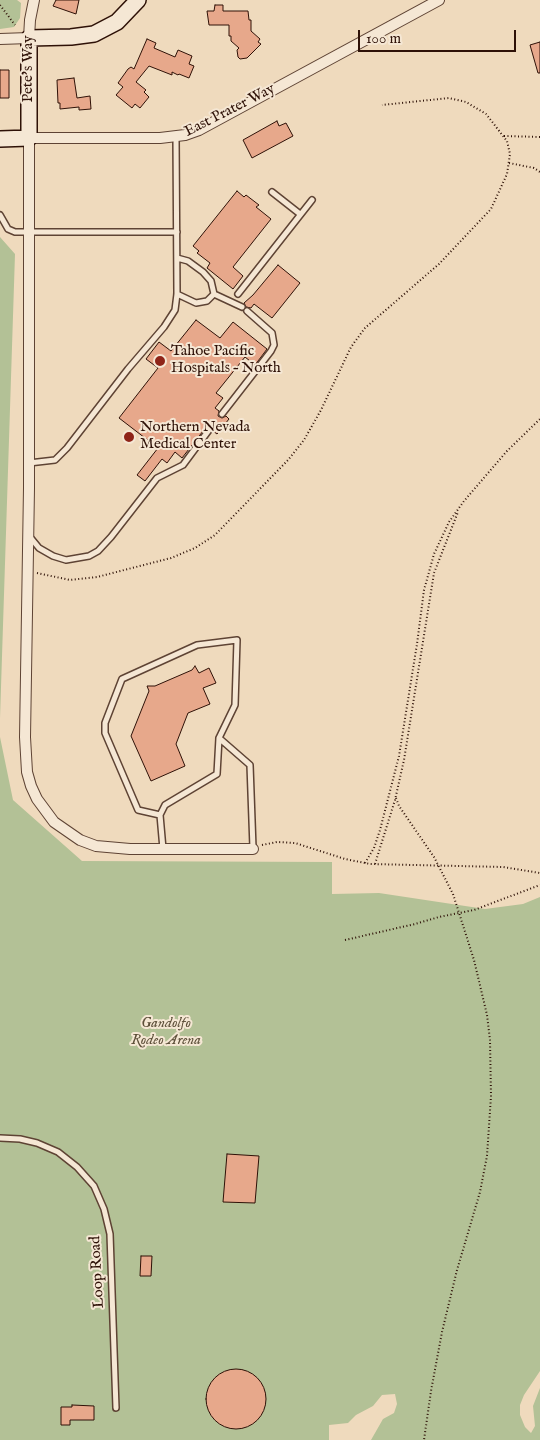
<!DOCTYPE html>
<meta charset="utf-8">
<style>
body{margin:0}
#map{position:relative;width:540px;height:1440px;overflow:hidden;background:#efdabd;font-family:"IM FELL English",serif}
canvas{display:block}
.scale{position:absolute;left:358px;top:30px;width:158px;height:22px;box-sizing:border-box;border:2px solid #2e1107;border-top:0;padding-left:6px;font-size:15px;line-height:18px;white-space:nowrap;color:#2e1107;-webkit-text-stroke:4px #f5e7d4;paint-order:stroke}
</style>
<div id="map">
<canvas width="540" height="1440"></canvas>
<div class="scale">100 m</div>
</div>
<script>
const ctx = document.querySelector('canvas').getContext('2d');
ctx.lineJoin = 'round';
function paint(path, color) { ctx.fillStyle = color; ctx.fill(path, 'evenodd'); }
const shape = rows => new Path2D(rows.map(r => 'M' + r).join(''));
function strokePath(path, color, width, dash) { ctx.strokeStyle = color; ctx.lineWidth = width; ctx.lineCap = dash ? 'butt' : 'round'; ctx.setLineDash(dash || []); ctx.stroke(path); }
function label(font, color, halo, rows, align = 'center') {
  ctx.font = font + ' "IM FELL English",serif'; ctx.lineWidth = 4; ctx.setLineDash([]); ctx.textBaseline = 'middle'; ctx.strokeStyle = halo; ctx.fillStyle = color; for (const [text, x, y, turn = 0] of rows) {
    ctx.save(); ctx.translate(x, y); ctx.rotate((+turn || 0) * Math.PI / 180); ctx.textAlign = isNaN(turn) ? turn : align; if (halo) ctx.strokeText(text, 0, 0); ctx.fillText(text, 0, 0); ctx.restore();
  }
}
paint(shape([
 [0,0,17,0,21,3,20,18,14,27,0,29],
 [0,237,15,254,0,718],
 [0,737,13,800,82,861,332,862,332,894,379,893,485,909,523,904,540,897,540,1371,524,1395,520,1405,520,1415,525,1427,531,1433,535,1426,533,1406,540,1388,540,1440,371,1440,383,1419,394,1413,397,1404,395,1394,382,1395,373,1406,356,1415,348,1423,329,1425,329,1440,0,1440]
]), '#b3c196');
const building = shape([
 [56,0,79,0,76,14,53,6,56,0],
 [215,5,223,5,223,11,248,11,249,20,251,20,251,31,260,39,258,42,261,44,247,58,240,59,238,57,237,50,239,48,231,41,231,36,229,36,229,25,209,25,207,11,214,11,215,5],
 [147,39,156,43,154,48,175,57,178,50,192,56,189,64,194,66,189,78,179,74,178,75,172,72,172,75,149,66,136,82,146,90,144,92,149,97,140,108,135,104,132,108,116,95,123,87,118,83,128,69,131,67,134,69,147,39],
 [540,42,540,73,538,73,530,45,540,42],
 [0,70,9,70,9,98,0,98,0,70],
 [74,78,77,98,90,96,91,109,79,110,79,107,60,109,60,103,58,103,57,80,74,78],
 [277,121,279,126,286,123,293,136,252,158,243,140,277,121],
 [237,191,244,197,246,195,259,205,256,207,271,219,233,267,243,276,233,289,207,268,210,263,197,253,199,251,193,246,237,191],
 [278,265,300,283,272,318,254,304,251,308,246,307,244,303,253,295,278,265],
 [196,320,220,338,233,322,267,349,255,365,245,357,216,393,223,398,215,408,219,411,218,416,222,418,226,416,229,419,217,434,213,431,212,427,207,426,182,458,175,452,167,463,162,459,145,481,137,475,158,448,119,418,158,368,146,359,159,342,171,351,196,320],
 [195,666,199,673,209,668,216,683,203,688,210,704,188,713,176,744,185,766,151,781,131,736,149,691,147,686,155,686,192,670,195,666],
 [227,1154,259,1156,255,1203,223,1202,227,1154],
 [141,1256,152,1256,151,1276,140,1276,141,1256],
 '206 1399a30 30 0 1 1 60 0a30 30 0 1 1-60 0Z',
 [72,1405,94,1406,94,1420,70,1420,70,1425,61,1425,61,1407,72,1407,72,1405]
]);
paint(building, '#e7a88b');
strokePath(building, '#2e1107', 1);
const lane = shape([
 [272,192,300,214],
 [0,215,8,229,15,232,177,232],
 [177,258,188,261,203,272,211,281,214,294,242,307],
 [177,294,196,303,207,301,214,294],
 [238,294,312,200],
 [222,414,271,351,274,345,272,333,247,311],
 [29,463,55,460,67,448,128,369,164,327,175,310,177,294,176,137],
 [30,537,39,548,53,556,66,560,89,556,98,551,111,537,157,478,183,465,209,430],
 [160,815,165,805,217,774,219,738],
 [163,849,160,815,138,810,105,733,105,723,122,679,197,645,237,640,235,705,219,738,250,765,253,848],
 [0,1138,20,1139,37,1143,58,1152,77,1167,94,1186,104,1209,110,1234,116,1408]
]);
const street = shape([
 [0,39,29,38,30,20,34,0],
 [253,849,130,849,96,846,80,840,54,822,37,799,31,786,27,772,25,737,29,488,29,138,160,138,185,135,199,130,439,0]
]);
const secondary = shape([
 [0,139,29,138,29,38,71,37,94,34,117,22,138,0]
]);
strokePath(lane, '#5e4334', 8);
strokePath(street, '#5e4334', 12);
strokePath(secondary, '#2e1107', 18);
strokePath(shape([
 [0,5,15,25],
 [504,136,540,137],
 [509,163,534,168,540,172],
 [37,573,70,580,97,577,171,558,195,548,215,535,288,460,304,440,321,410,351,347,365,328,439,264,491,209,507,174,510,154,507,141,486,114,466,102,449,98,382,105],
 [396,798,399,806,434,857,453,894,474,960,487,1015,490,1040,491,1096,487,1156,480,1192,457,1270,442,1332,431,1391,424,1440],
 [262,845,277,842,295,843,345,859,370,864,503,867,540,873],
 [365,863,374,848,380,830,399,756,417,644,424,590,434,554,449,522,464,501,507,451,540,419],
 [375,864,395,800,404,760,434,573,458,512],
 [345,940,415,924,439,917,474,910,540,885]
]), '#2e1107', 2, [1, 2.5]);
strokePath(lane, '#f5e7d4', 5);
strokePath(street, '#f5e7d4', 10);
strokePath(secondary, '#f5e7d4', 15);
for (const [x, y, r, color] of [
 [160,361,6,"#8f2418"],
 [129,437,6,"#8f2418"]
]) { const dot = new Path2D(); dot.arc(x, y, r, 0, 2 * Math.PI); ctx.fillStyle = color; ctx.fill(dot); strokePath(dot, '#f5e7d4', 2); }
label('15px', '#2e1107', '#f5e7d4', [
 ["Pete's Way",29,69,-90],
 ["East Prater Way",230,111,-27],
 ["Loop Road",98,1272,-93]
]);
label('15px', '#2e1107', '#f5e7d4', [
 ["Tahoe Pacific",171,352],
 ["Hospitals – North",171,369],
 ["Northern Nevada",140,428],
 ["Medical Center",140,445]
], 'left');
label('italic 15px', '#5d4f39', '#f5e7d4', [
 ["Gandolfo",166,1024],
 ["Rodeo Arena",166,1041]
]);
</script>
